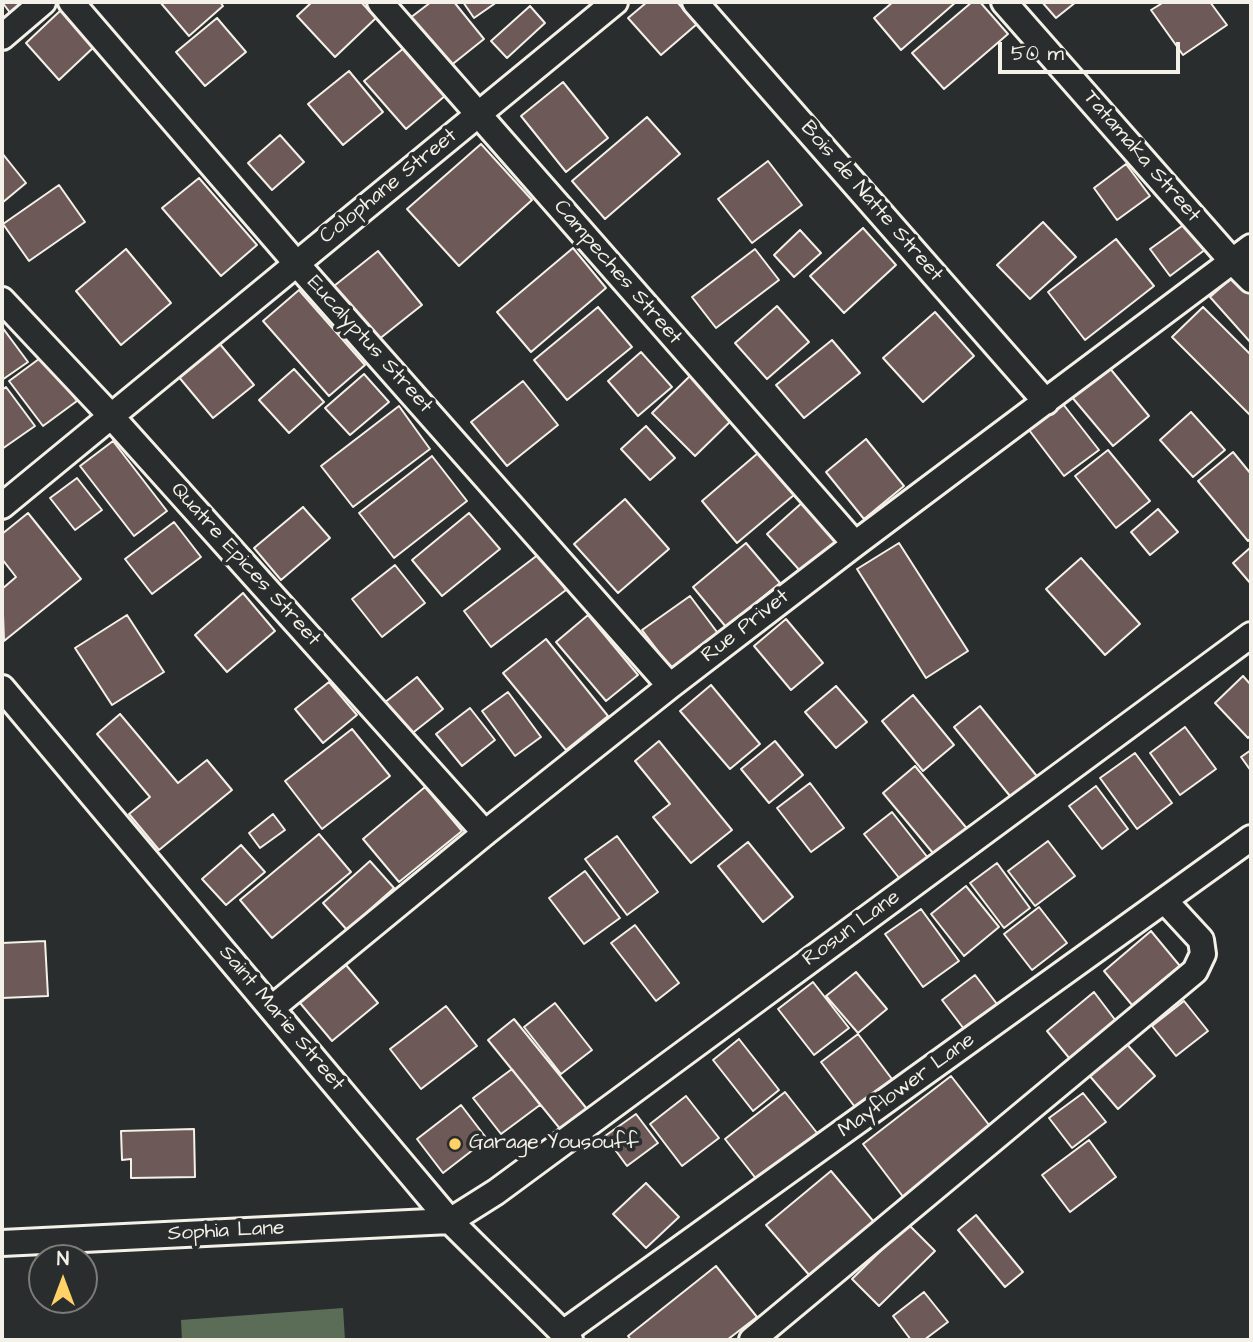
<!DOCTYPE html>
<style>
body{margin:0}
#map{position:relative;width:1253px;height:1342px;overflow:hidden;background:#2a2d2e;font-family:"Architects Daughter",sans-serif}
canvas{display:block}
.frame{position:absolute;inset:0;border:4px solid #f4f1e8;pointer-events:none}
.north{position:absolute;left:28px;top:1244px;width:70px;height:70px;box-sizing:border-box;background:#2a2d2e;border:2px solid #7b7b78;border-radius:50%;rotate:0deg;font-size:19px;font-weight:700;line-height:28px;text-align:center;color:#f4f1e8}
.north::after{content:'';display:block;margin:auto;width:24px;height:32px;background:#ffd166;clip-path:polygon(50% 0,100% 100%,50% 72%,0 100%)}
.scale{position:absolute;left:998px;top:42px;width:182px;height:32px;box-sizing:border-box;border:4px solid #f4f1e8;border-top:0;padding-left:9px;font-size:21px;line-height:24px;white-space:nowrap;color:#f4f1e8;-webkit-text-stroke:5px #2a2d2e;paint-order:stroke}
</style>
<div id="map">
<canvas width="1253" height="1342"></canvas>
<div class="frame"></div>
<div class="north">N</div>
<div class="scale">50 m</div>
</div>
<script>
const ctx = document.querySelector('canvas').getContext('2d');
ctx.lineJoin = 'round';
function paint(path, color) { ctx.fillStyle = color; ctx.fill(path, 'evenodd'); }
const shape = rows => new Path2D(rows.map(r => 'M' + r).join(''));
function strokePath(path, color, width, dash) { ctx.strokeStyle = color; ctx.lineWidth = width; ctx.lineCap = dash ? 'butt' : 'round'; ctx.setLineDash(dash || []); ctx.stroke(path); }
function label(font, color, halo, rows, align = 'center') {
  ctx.font = font + ' "Architects Daughter",sans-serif'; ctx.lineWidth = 7; ctx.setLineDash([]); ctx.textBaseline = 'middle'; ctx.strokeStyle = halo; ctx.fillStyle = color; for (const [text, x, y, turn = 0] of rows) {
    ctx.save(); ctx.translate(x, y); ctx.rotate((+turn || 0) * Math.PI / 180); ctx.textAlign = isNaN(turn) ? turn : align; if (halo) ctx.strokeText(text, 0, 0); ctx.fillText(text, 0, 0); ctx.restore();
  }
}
paint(shape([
 [343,1308,345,1340,182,1340,181,1320]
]), '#5b6d57');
const building = shape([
 [2,2,27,2,11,14,2,2],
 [160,2,220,2,223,6,189,36,160,2],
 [312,2,361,2,376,18,335,57,297,16,312,2],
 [431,2,454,2,484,39,449,67,410,18,431,2],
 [463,2,497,2,474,18,463,2],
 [647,2,677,2,697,24,661,55,628,18,647,2],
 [893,2,956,2,901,50,874,18,893,2],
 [972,2,980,2,1008,34,944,89,912,53,972,2],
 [1042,2,1076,2,1056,18,1042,2],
 [1164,2,1210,2,1227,25,1183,55,1151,10,1164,2],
 [530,6,545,23,507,58,491,41,530,6],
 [61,10,95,46,59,80,26,43,61,10],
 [217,18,246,52,205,86,176,52,217,18],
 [405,47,446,95,406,129,364,81,405,47],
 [349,71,383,112,343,145,308,104,349,71],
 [563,82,608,138,566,172,521,116,563,82],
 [647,117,680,154,605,219,572,181,647,117],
 [280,135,304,162,272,190,248,163,280,135],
 [481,144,532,200,459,266,407,209,481,144],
 [2,153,26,183,2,203,2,153],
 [768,161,802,205,752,243,718,199,768,161],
 [1126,164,1150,196,1117,220,1094,188,1126,164],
 [199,178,257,245,221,276,162,208,199,178],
 [59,185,85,222,29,261,3,224,59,185],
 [1043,222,1076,257,1030,299,997,265,1043,222],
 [1186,223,1206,249,1170,276,1150,249,1186,223],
 [863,228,896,265,844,313,810,276,863,228],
 [800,230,821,253,794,277,774,255,800,230],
 [1116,239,1154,286,1085,340,1048,292,1116,239],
 [573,248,606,288,531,352,497,312,573,248],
 [126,249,171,303,121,345,76,291,126,249],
 [755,249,779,280,716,328,692,297,755,249],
 [378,251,422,305,378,340,334,286,378,251],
 [1238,272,1251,287,1251,343,1210,297,1238,272],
 [299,290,365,365,329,396,263,321,299,290],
 [777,306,809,342,767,379,735,343,777,306],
 [598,307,632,347,567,400,534,360,598,307],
 [1203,307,1251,355,1251,416,1172,337,1203,307],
 [935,312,974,356,923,402,883,358,935,312],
 [2,327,28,362,2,380,2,327],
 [832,340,860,373,804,418,776,385,832,340],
 [219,343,254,385,213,418,178,376,219,343],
 [641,352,672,387,638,416,608,381,641,352],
 [43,356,77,401,43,426,9,381,43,356],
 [1108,366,1149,416,1113,446,1071,396,1108,366],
 [294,369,324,402,289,433,259,400,294,369],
 [693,373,736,416,695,456,652,413,693,373],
 [364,374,389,402,350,435,325,408,364,374],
 [523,381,558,425,507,466,471,422,523,381],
 [6,387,35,426,2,449,2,390,6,387],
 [1063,404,1099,450,1064,476,1029,430,1063,404],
 [399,406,430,449,353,507,321,466,399,406],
 [1191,412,1225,450,1193,477,1160,440,1191,412],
 [646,426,675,458,650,480,621,449,646,426],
 [866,439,904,486,864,519,826,472,866,439],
 [113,441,167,511,134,536,80,466,113,441],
 [1108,450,1150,501,1116,528,1075,476,1108,450],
 [1233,452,1251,474,1251,538,1248,541,1198,481,1233,452],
 [758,453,794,495,737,543,702,501,758,453],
 [432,456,467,501,394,558,359,513,432,456],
 [77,478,102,510,75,530,50,498,77,478],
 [625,499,669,549,618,593,574,544,625,499],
 [804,501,839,539,802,573,767,534,804,501],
 [303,507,330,538,281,580,254,548,303,507],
 [1158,509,1178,532,1150,555,1131,532,1158,509],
 [28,513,81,579,4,641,2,589,16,577,2,559,2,534,28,513],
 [469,513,500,549,442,596,412,560,469,513],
 [174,522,201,557,152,594,125,559,174,522],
 [746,543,780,583,726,627,693,587,746,543],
 [899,543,968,651,926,678,857,569,899,543],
 [1251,547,1251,584,1233,563,1251,547],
 [539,554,566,590,491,647,464,611,539,554],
 [1081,558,1140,624,1105,655,1046,589,1081,558],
 [395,565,425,603,382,637,352,599,395,565],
 [243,593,275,631,227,672,195,635,243,593],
 [690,596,720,636,673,671,642,630,690,596],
 [127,615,164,672,112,705,75,648,127,615],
 [588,615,638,675,606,701,556,642,588,615],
 [786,619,823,663,791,690,754,646,786,619],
 [546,639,608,716,566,750,503,673,546,639],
 [1243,676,1251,685,1251,735,1248,738,1215,703,1243,676],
 [417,677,443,709,410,735,384,703,417,677],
 [329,682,357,715,323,743,295,709,329,682],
 [711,685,760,744,730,769,680,711,711,685],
 [836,686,867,722,836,748,805,712,836,686],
 [508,692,541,737,515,756,482,711,508,692],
 [913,695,954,745,923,771,882,721,913,695],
 [980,706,1040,780,1014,801,954,727,980,706],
 [470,708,495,740,462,766,436,734,470,708],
 [120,714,178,783,207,760,232,790,159,850,129,814,150,797,97,734,120,714],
 [1185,727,1216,769,1180,795,1150,753,1185,727],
 [352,729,390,776,322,829,285,781,352,729],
 [659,741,732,830,691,863,653,817,670,804,635,761,659,741],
 [775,741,803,775,769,803,741,769,775,741],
 [1251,750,1251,771,1241,757,1251,750],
 [1135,753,1172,803,1137,829,1100,778,1135,753],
 [915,766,969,831,937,858,883,793,915,766],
 [810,783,844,828,811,852,777,808,810,783],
 [1096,786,1128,829,1102,849,1069,806,1096,786],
 [425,787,462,831,399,882,363,839,425,787],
 [892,812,932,863,904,884,864,834,892,812],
 [273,814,285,830,260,848,249,833,273,814],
 [319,834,351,872,272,938,240,900,319,834],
 [617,836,658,892,627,915,585,859,617,836],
 [1048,841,1075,876,1035,906,1008,871,1048,841],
 [748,842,793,897,763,922,718,866,748,842],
 [241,845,265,872,226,905,202,879,241,845],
 [370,861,394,888,347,930,323,903,370,861],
 [997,863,1030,908,1004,928,970,883,997,863],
 [585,871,620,918,584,944,549,898,585,871],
 [966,886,999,927,964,956,931,914,966,886],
 [1039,907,1067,943,1032,970,1004,934,1039,907],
 [921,909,959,961,923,987,885,934,921,909],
 [635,925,679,983,656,1001,611,943,635,925],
 [1151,931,1180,966,1132,1005,1104,971,1151,931],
 [45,941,48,996,2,998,2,943,45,941],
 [346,965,378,1003,332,1041,300,1003,346,965],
 [856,972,887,1009,858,1033,826,996,856,972],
 [975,975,1003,1012,970,1037,942,1000,975,975],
 [813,982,849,1028,814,1055,778,1009,813,982],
 [1094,992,1116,1021,1070,1059,1047,1031,1094,992],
 [1184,1001,1208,1031,1176,1056,1152,1026,1184,1001],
 [555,1003,592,1050,561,1074,524,1027,555,1003],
 [446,1006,477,1046,421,1089,390,1049,446,1006],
 [514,1019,587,1109,561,1130,488,1040,514,1019],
 [858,1034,898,1087,861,1115,821,1062,858,1034],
 [739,1039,779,1090,753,1111,713,1060,739,1039],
 [1125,1042,1155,1076,1118,1109,1088,1074,1125,1042],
 [512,1069,540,1105,501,1134,473,1098,512,1069],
 [951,1076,993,1130,904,1198,863,1144,951,1076],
 [785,1092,821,1138,761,1185,725,1139,785,1092],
 [1083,1093,1106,1122,1072,1148,1049,1118,1083,1093],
 [686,1096,719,1138,682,1166,650,1124,686,1096],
 [461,1105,487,1139,443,1173,417,1139,461,1105],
 [636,1114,658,1143,627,1166,605,1136,636,1114],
 [194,1129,195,1177,131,1178,131,1159,122,1160,121,1131,194,1129],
 [1089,1140,1116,1177,1070,1212,1042,1175,1089,1140],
 [831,1171,874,1222,810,1276,766,1225,831,1171],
 [646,1183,679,1217,646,1248,613,1214,646,1183],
 [976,1215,1023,1272,1005,1287,958,1230,976,1215],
 [908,1224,935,1251,879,1306,852,1279,908,1224],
 [716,1266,757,1317,727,1340,631,1340,628,1336,716,1266],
 [924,1292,948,1322,924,1340,911,1340,893,1316,924,1292]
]);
paint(building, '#6d5a58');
strokePath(building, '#f4f1e8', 2);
const minor = shape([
 [71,2,296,263,670,686],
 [380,2,855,544],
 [695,2,1046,402],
 [1004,2,1232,261,1251,280],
 [2,37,43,2],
 [2,300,111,416,485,833],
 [2,506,615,2],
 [2,688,450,1221,570,1340],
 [272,1008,485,833,670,686,855,544,1251,247],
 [450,1221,496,1192,1251,635],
 [2,1243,450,1221],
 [563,1333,1251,838],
 [752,1340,1195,971,1203,954,1201,940,1165,901]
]);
strokePath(minor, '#f4f1e8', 30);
strokePath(minor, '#2a2d2e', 24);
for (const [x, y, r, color] of [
 [455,1144,7,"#ffd166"]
]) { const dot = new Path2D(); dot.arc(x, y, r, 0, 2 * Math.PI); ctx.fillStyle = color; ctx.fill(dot); strokePath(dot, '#2a2d2e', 2.5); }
label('21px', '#f4f1e8', '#2a2d2e', [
 ["Tatamaka Street",1141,157,49],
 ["Colophane Street",389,187,-39],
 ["Bois de Natte Street",871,202,49],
 ["Campeches Street",617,273,49],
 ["Eucalyptus Street",369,345,48],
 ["Quatre Epices Street",245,565,48],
 ["Rue Privet",746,627,-38],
 ["Rosun Lane",852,929,-36],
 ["Saint Marie Street",281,1019,50],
 ["Mayflower Lane",907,1086,-36],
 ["Sophia Lane",226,1232,-3]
]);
label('21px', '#f4f1e8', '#2a2d2e', [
 ["Garage Yousouff",469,1144]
], 'left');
</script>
